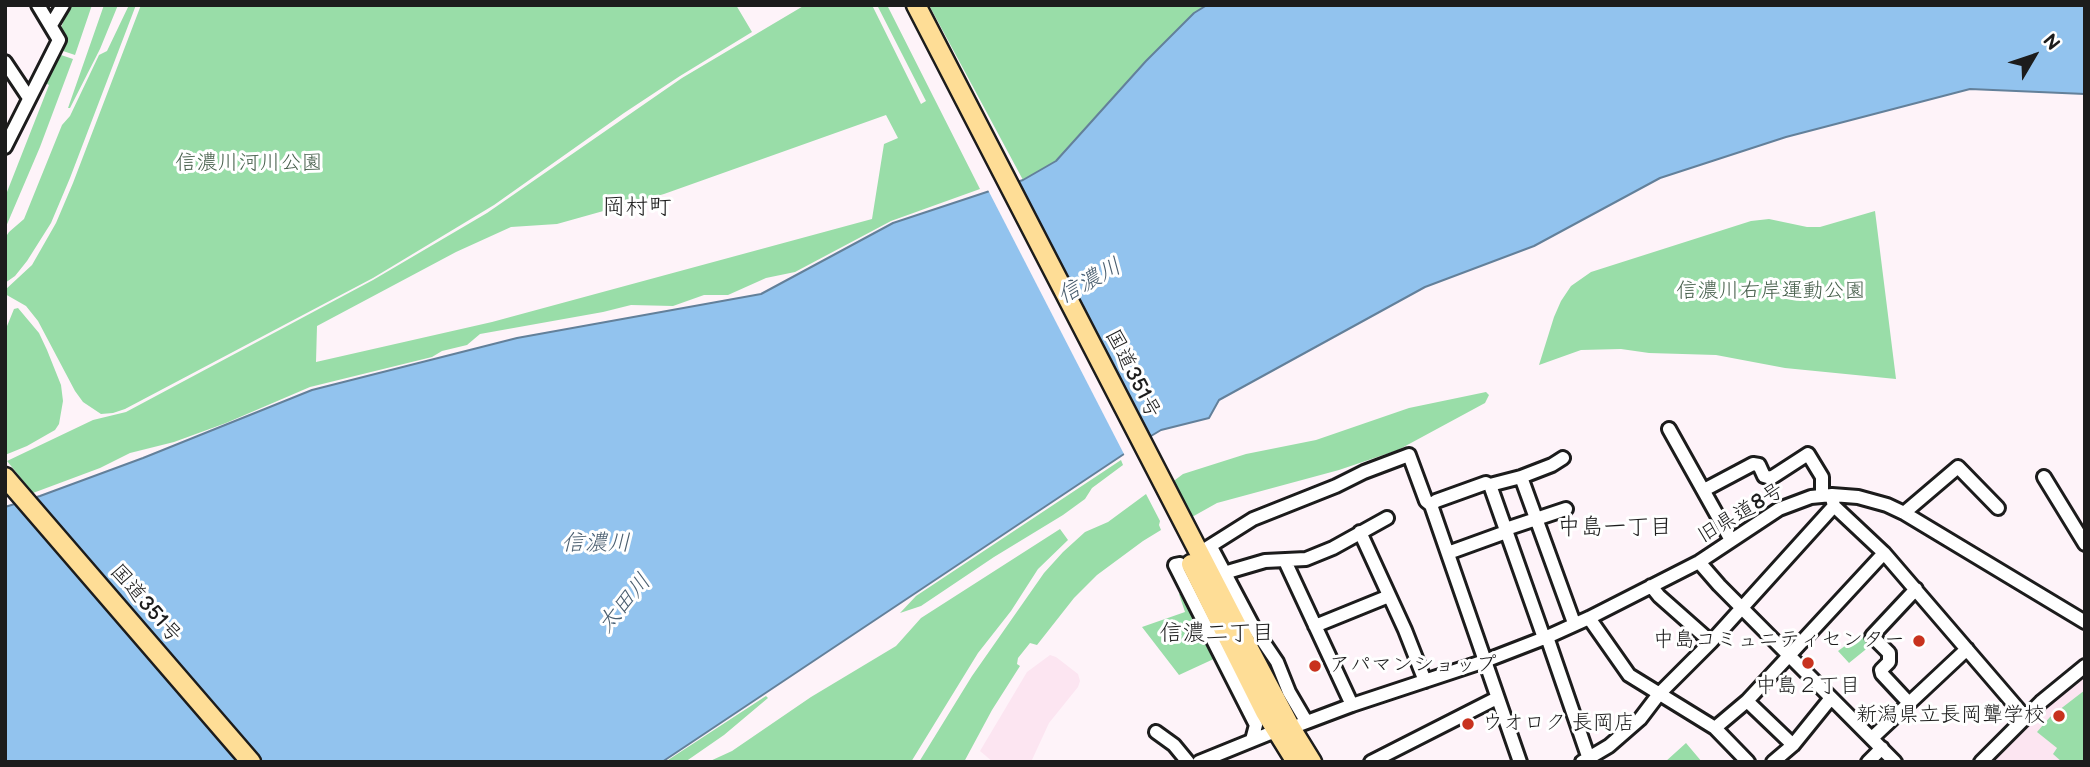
<!DOCTYPE html>
<meta charset="utf-8">
<style>
body{margin:0}
#map{position:relative;width:2090px;height:767px;overflow:hidden;background:#fef3f9;font-family:"Balsamiq Sans",sans-serif}
canvas{display:block}
.frame{position:absolute;inset:0;border:7px solid #1c1c1c;pointer-events:none}
.north{position:absolute;left:1999px;top:21px;width:70px;height:70px;-webkit-text-stroke:5px #fff;paint-order:stroke;rotate:51deg;font-size:19px;font-weight:700;line-height:28px;text-align:center;color:#1c1c1c}
.north::after{content:'';display:block;margin:auto;width:24px;height:32px;background:#1c1c1c;clip-path:polygon(50% 0,100% 100%,50% 72%,0 100%)}
</style>
<div id="map">
<canvas width="2090" height="767"></canvas>
<div class="frame"></div>
<div class="north">N</div>
</div>
<script>
const ctx = document.querySelector('canvas').getContext('2d');
ctx.lineJoin = 'round';
function paint(path, color) { ctx.fillStyle = color; ctx.fill(path, 'evenodd'); }
const shape = rows => new Path2D(rows.map(r => 'M' + r).join(''));
function strokePath(path, color, width, dash) { ctx.strokeStyle = color; ctx.lineWidth = width; ctx.lineCap = dash ? 'butt' : 'round'; ctx.setLineDash(dash || []); ctx.stroke(path); }
function label(font, color, halo, rows, align = 'center') {
  ctx.font = font + ' "Balsamiq Sans","Klee One",sans-serif'; ctx.lineWidth = 6; ctx.setLineDash([]); ctx.textBaseline = 'middle'; ctx.strokeStyle = halo; ctx.fillStyle = color; for (const [text, x, y, turn = 0] of rows) {
    ctx.save(); ctx.translate(x, y); ctx.rotate((+turn || 0) * Math.PI / 180); ctx.textAlign = isNaN(turn) ? turn : align; if (halo) ctx.strokeText(text, 0, 0); ctx.fillText(text, 0, 0); ctx.restore();
  }
}
paint(shape([
 [1050,655,1056,657,1078,674,1080,681,1078,687,1049,723,1031,762,993,762,980,751,1027,672],
 [2085,675,2085,762,1989,762,2043,705]
]), '#fce5f1');
paint(shape([
 [69,5,92,5,75,55,63,51,60,46,60,31],
 [104,5,118,5,100,49,70,108,68,108],
 [129,5,136,5,70,178,51,223,27,261,15,276,5,283,5,238,9,232,24,219,62,125,70,116,99,55,107,51],
 [141,5,736,5,752,32,680,76,624,113,494,205,373,278,125,409,113,413,101,414,83,402,75,391,38,321,26,306,5,294,5,290,32,265,56,223,73,183],
 [805,5,872,5,921,104,926,101,877,5,887,5,980,189,891,221,795,272,766,278,728,295,704,295,673,306,631,305,603,312,480,334,467,345,442,351,432,357,310,387,226,423,174,442,130,453,100,468,33,493,7,461,93,420,126,412,373,280,487,213,682,78],
 [886,115,898,138,884,144,872,219,492,322,316,362,317,326,456,252,511,227,557,224,664,194],
 [929,5,1207,5,1194,13,1146,61,1056,161,1023,180],
 [56,50,61,55,73,59,40,147,5,229,7,192,49,85,42,81],
 [1875,211,1896,379,1785,368,1716,355,1649,353,1621,349,1581,350,1539,365,1554,317,1561,301,1571,286,1591,272,1751,221,1769,219,1807,227,1820,227],
 [18,308,39,333,47,350,61,385,63,401,59,424,55,430,27,446,5,455,5,331,14,309],
 [1486,392,1489,395,1485,403,1398,450,1339,470,1217,503,1192,517,1188,507,1183,506,1171,483,1183,474,1246,454,1316,440,1409,408],
 [1121,460,1123,465,1092,488,1085,499,1063,515,994,557,921,606,900,613,916,596],
 [1146,494,1160,521,1159,525,1161,530,1143,541,1097,575,1074,598,1037,645,1030,643,1018,658,1017,664,1020,666,992,710,964,762,919,762,972,676,1044,573,1063,552,1085,532,1108,522],
 [1060,529,1068,540,1038,569,1011,611,978,653,911,762,708,762,732,751,811,697,896,646,921,618],
 [1184,592,1218,657,1179,675,1142,627,1185,612,1179,594],
 [1861,634,1870,646,1849,663,1838,651],
 [2085,690,2085,762,2062,762,2053,754,2057,748,2037,732,2050,717],
 [766,696,768,698,724,735,685,762,665,762],
 [1686,743,1702,762,1665,762]
]), '#99dda8');
const water = shape([
 [1207,5,2085,5,2085,94,1970,89,1786,137,1660,178,1534,246,1425,287,1219,400,1209,418,1161,430,1151,436,662,762,5,762,5,507,40,496,143,458,312,390,517,338,761,294,893,223,1023,180,1056,161,1146,61,1194,13,1207,5]
]);
paint(water, '#92c3ee');
strokePath(water, '#63809a', 2);
paint(shape([
 [1016,178,1151,441,1126,458,987,188]
]), '#fef3f9');
const minor = shape([
 [51,25,63,5],
 [5,62,29,98],
 [5,147,59,40,38,5],
 [1669,429,1731,540],
 [1521,477,1574,623],
 [2044,477,2085,544],
 [1490,485,1521,477,1552,465,1563,458],
 [1704,490,1753,464,1759,465,1764,476,1771,478,1808,454,1822,477,1822,496],
 [1832,498,1834,506,1884,553,2025,717],
 [1431,505,1436,501,1486,483,1490,485,1544,638],
 [1904,513,1958,467,1998,508],
 [1506,529,1566,509],
 [1360,532,1405,630,1425,681],
 [1211,547,1254,628,1277,662,1289,692,1306,721],
 [1207,548,1253,519,1336,486,1364,472,1409,455,1426,501,1431,505,1520,762],
 [1448,553,1506,532],
 [1285,561,1352,705],
 [1699,562,1719,585,1895,762],
 [1180,564,1175,565,1256,725,1252,740],
 [1224,573,1265,561,1306,559,1333,548,1387,518],
 [1651,586,1659,596,1711,642],
 [1589,618,1629,675,1715,728,1748,762],
 [1315,626,1389,596],
 [1547,637,1590,762],
 [1747,701,1793,745],
 [1909,703,1882,674,1881,670,1889,662,1889,653,1872,636,1916,589],
 [1715,728,1747,701,1884,553],
 [1156,732,1174,745,1188,762],
 [1872,738,1967,649],
 [1199,762,1268,734,1291,728,1352,705,1485,661,1547,637,1589,618,1699,562,1779,509,1811,497,1832,495,1858,497,1887,505,1904,513,2085,622],
 [1371,762,1497,698],
 [1582,762,1609,746,1640,719,1659,694,1711,642,1834,506],
 [1773,762,1793,745,1831,698],
 [1868,762,1882,748],
 [1981,762,2041,702,2085,666]
]);
const highway = shape([
 [916,5,1236,624,1291,728,1312,762],
 [5,477,251,762],
 [1191,564,1265,712,1296,762]
]);
strokePath(minor, '#1c1c1c', 18);
strokePath(highway, '#1c1c1c', 23);
strokePath(minor, '#fff', 12);
strokePath(highway, '#fedd96', 18);
for (const [x, y, r, color] of [
 [1919,641,7,"#c8321e"],
 [1808,663,7,"#c8321e"],
 [1315,666,7,"#c8321e"],
 [2059,716,7,"#c8321e"],
 [1468,724,7,"#c8321e"]
]) { const dot = new Path2D(); dot.arc(x, y, r, 0, 2 * Math.PI); ctx.fillStyle = color; ctx.fill(dot); strokePath(dot, '#fff', 2.5); }
label('21px', '#48604d', '#fff', [
 ["信濃川河川公園",249,164],
 ["信濃川右岸運動公園",1771,292]
]);
label('21px', '#1c1c1c', '#fff', [
 ["国道351号",1132,374,63],
 ["旧県道8号",1741,514,-31],
 ["国道351号",145,604,49]
]);
label('21px', '#1c1c1c', '#fff', [
 ["中島コミュニティセンター",1905,641],
 ["アパマンショップ",1329,666,"left"],
 ["中島２丁目",1808,687,"center"],
 ["新潟県立長岡聾学校",2045,716],
 ["ウオロク 長岡店",1482,724,"left"]
], 'right');
label('23px', '#1c1c1c', '#fff', [
 ["岡村町",637,208],
 ["中島一丁目",1615,528],
 ["信濃二丁目",1217,634]
]);
label('italic 23px', '#4b5f70', '#fff', [
 ["信濃川",1090,282,-29],
 ["信濃川",596,544],
 ["太田川",625,604,-50]
]);
</script>
